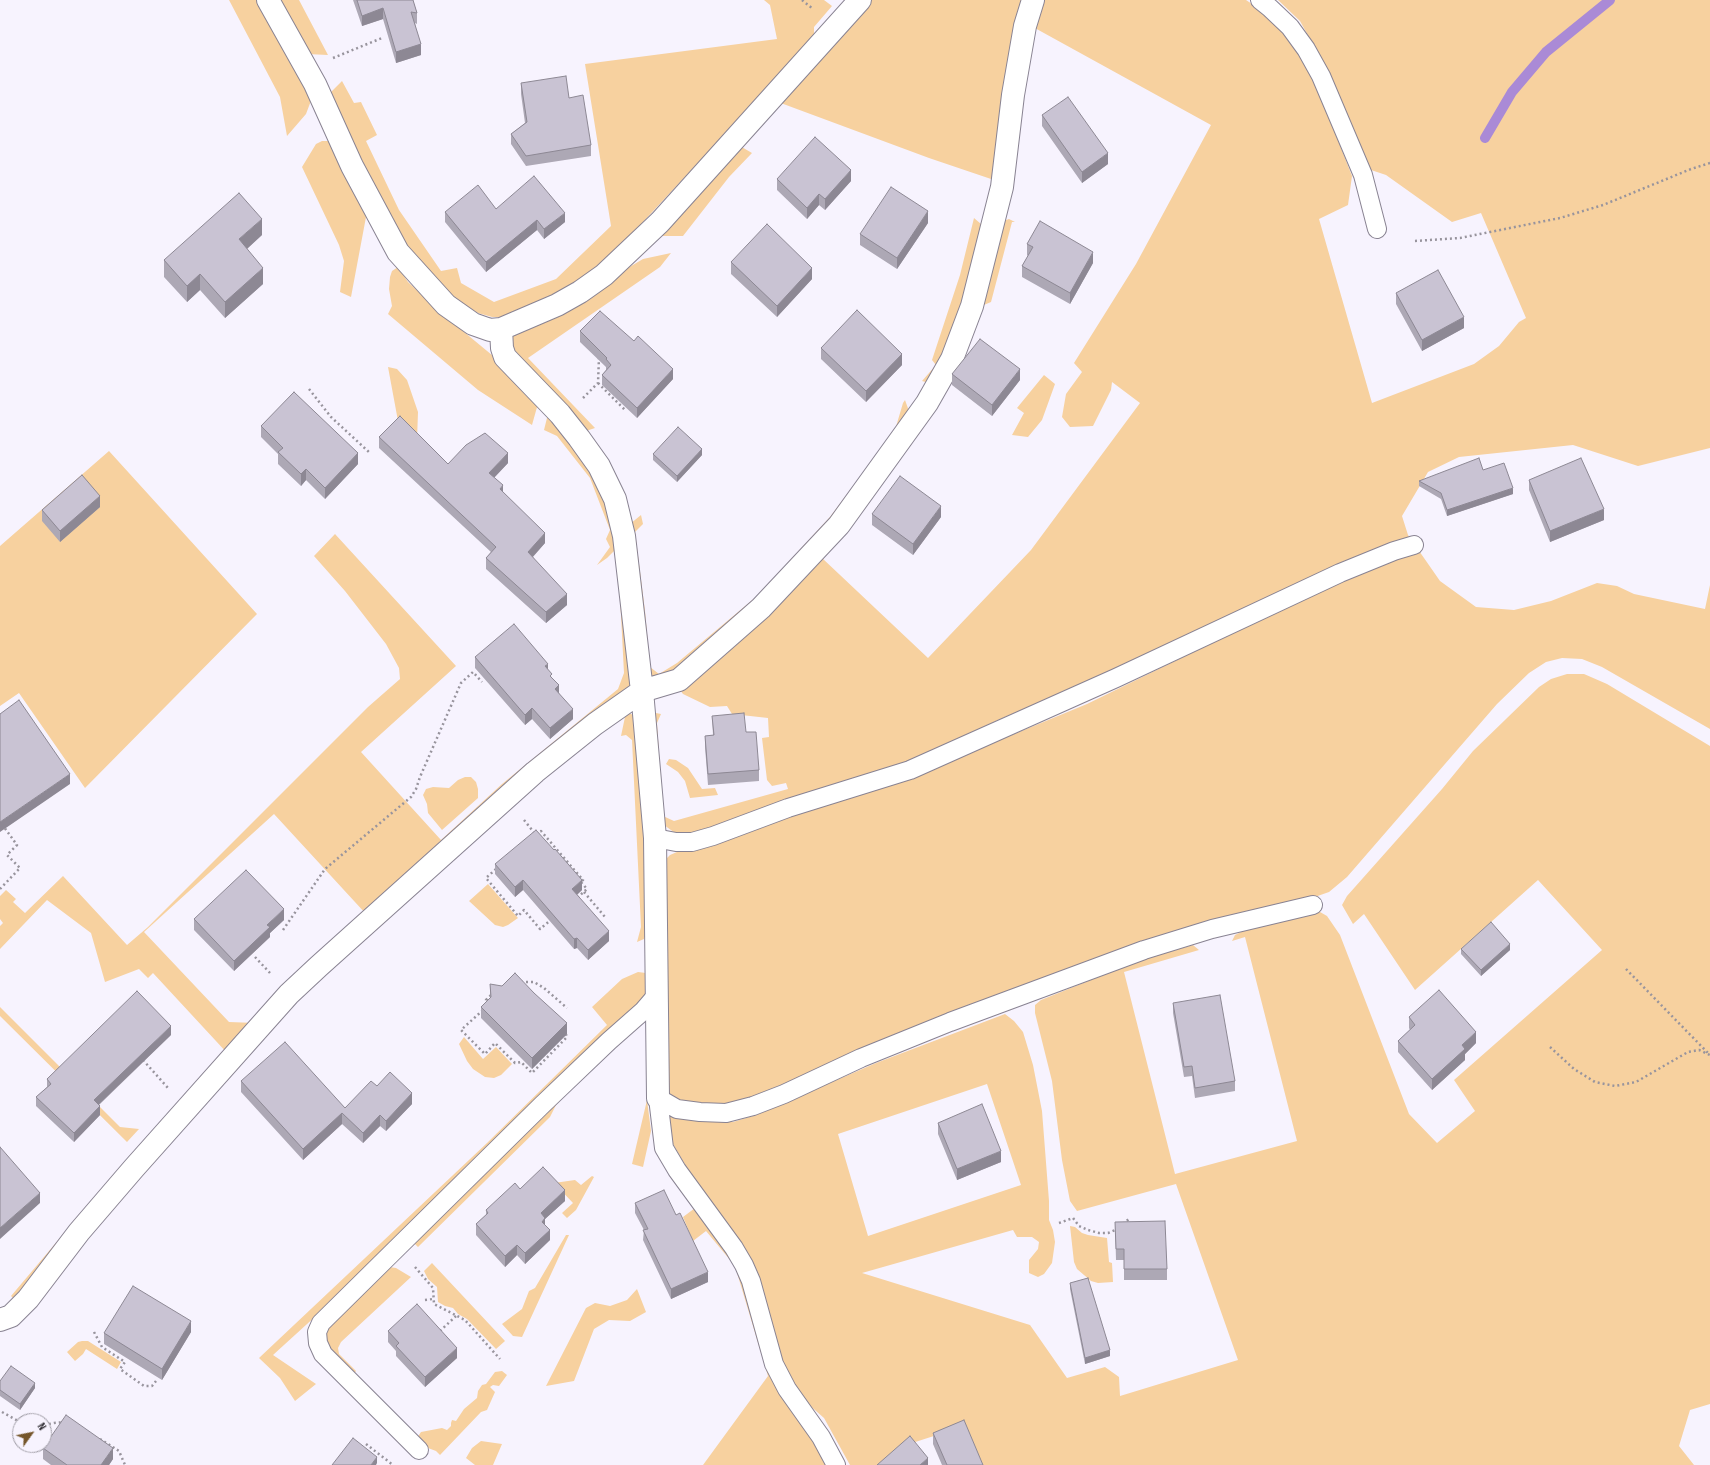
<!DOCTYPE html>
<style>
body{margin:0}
#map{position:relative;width:1710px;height:1465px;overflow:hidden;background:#f7f3fe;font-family:"Sofia Sans Condensed",sans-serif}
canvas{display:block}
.north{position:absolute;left:12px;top:1413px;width:40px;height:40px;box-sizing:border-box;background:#f7f3fe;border:1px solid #a29fa8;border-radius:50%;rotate:57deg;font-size:11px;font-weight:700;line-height:16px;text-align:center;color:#232026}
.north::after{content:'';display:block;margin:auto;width:14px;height:18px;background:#75562b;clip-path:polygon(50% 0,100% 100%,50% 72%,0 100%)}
</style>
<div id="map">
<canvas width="1710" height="1465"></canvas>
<div class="north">N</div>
</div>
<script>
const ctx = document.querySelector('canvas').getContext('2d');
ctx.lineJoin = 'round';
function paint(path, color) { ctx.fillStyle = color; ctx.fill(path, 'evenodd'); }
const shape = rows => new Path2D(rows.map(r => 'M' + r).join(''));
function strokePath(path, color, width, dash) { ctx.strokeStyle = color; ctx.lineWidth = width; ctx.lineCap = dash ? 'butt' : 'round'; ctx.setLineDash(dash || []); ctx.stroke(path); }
paint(shape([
 [229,0,259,0,312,98,306,114,287,136,280,97],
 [278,0,299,0,328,55,307,54],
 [764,0,824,0,832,6,814,27,814,38,616,251,588,274,550,298,504,317,492,317,478,313,452,297,400,239,328,95,342,81,354,103,361,102,377,135,366,141,399,210,441,271,457,268,461,283,494,302,556,279,611,226,585,64,777,39,770,5],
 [869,0,1024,0,994,180,929,158,778,102],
 [1040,0,1246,0,1267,14,1285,31,1302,57,1318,89,1352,176,1348,205,1319,219,1372,403,1474,364,1499,346,1519,322,1526,318,1481,213,1452,222,1386,175,1371,170,1316,50,1300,21,1278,0,1710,0,1710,448,1638,466,1573,445,1459,457,1428,472,1402,516,1408,535,1440,581,1476,607,1514,610,1551,601,1597,583,1617,586,1634,594,1705,609,1710,585,1710,729,1602,667,1582,659,1562,658,1546,662,1529,673,1497,704,1347,877,1329,892,801,1077,731,1105,703,1105,680,1100,671,1095,665,1087,665,860,670,855,677,852,696,849,758,825,933,770,1007,737,1087,704,1300,600,1354,577,1123,666,998,720,902,765,710,829,687,834,675,833,664,825,653,720,656,713,661,714,657,723,663,816,674,821,788,789,786,783,772,786,767,780,762,738,769,737,768,718,732,714,727,706,710,707,683,694,680,690,822,558,928,658,1031,550,1140,403,1112,382,1111,390,1093,426,1070,427,1062,417,1066,394,1082,372,1074,363,1136,264,1211,125,1033,27],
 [322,141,332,141,365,208,366,217,351,297,340,292,344,261,339,245,302,167,316,144],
 [740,146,752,153,729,177,683,236,662,236,667,227],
 [974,218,981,224,958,324,929,383,922,381,936,365,932,360,960,275],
 [1009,219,1015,222,1012,222,991,302,979,307,1003,221],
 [671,253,660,267,528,358,595,428,586,431,515,357,509,343,513,336,643,259],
 [398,267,408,282,446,317,504,365,539,400,532,425,478,390,388,314,392,306,389,289,390,277,392,271],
 [388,367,397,369,407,380,418,412,417,440,398,421],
 [1044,375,1055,384,1042,420,1028,437,1012,435,1024,413,1017,408],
 [905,400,910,414,813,545,673,675,657,679,651,677,647,669,630,524,641,515,643,524,635,532,645,611,650,667,659,674,677,663,756,597,830,517,895,430,903,403],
 [549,410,601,486,619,546,607,558,597,565,610,547,606,539,610,530,590,478,557,436,544,430],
 [109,451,257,614,85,788,19,693,0,706,0,546],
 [335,534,456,666,361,752,441,840,502,784,618,689,624,673,620,597,632,676,630,688,366,914,274,814,144,932,229,1022,256,1023,228,1054,153,973,148,978,139,969,105,982,91,933,47,900,0,949,0,926,3,923,0,919,0,896,6,890,16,899,13,902,25,913,63,876,127,945,148,927,368,707,400,679,399,668,386,644,345,591,314,556],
 [1567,674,1584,674,1607,684,1710,746,1710,1404,1690,1410,1679,1446,1694,1465,983,1465,965,1426,909,1444,879,1465,850,1465,824,1418,799,1396,782,1364,758,1277,687,1168,673,1144,665,1119,669,1113,681,1118,713,1122,733,1122,756,1115,876,1063,1005,1014,1014,1021,1023,1032,1033,1065,1042,1111,1049,1201,1049,1220,1053,1230,1055,1242,1052,1263,1044,1274,1038,1277,1029,1273,1029,1260,1038,1249,1039,1242,1032,1237,1017,1237,1013,1230,862,1273,1030,1325,1067,1378,1105,1367,1119,1377,1120,1396,1238,1360,1176,1184,1077,1211,1070,1201,1062,1160,1052,1081,1035,1013,1035,1005,1041,1000,1138,961,1193,945,1199,950,1124,972,1175,1174,1297,1141,1245,937,1232,941,1235,935,1245,930,1311,913,1320,912,1327,916,1340,935,1409,1114,1437,1143,1475,1111,1454,1080,1602,950,1538,880,1415,990,1364,914,1353,924,1342,905,1347,896,1442,789,1473,751,1539,687,1551,679],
 [987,1084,1021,1185,868,1236,838,1134],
 [629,713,635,716,638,721,646,871,646,934,644,939,637,942,641,927,632,740,626,735,621,736,625,717],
 [669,759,676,760,688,768,702,789,715,788,718,795,690,798,685,781,678,772,666,764],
 [465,777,471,777,476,782,478,789,478,798,442,830,428,813,427,804,423,795,426,789,433,787,449,788,458,780],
 [488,884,518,918,508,925,503,927,495,925,469,901],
 [638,972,646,973,649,992,639,1005,329,1304,273,1355,316,1384,295,1401,280,1378,259,1358,487,1143,607,1025,592,1007,622,979],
 [0,1007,120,1127,139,1129,127,1142,0,1016],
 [464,1037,483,1059,496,1047,512,1064,501,1075,494,1078,485,1077,473,1069,467,1061,459,1044],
 [647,1100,651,1131,643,1167,632,1164],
 [558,1101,550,1117,418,1247,413,1242],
 [114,1174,116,1178,16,1301,11,1296],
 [592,1176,594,1177,576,1210,567,1218,562,1213,573,1203,554,1183,575,1180,581,1185],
 [695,1208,735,1260,829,1465,703,1465,768,1376,735,1266,706,1231,693,1241,683,1217],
 [1070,1226,1075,1227,1082,1233,1088,1235,1107,1238,1109,1262,1112,1263,1113,1282,1098,1283,1091,1281,1077,1269,1074,1262],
 [566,1235,569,1235,522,1337,513,1336,502,1324,522,1309,529,1291,535,1288],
 [432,1263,505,1341,496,1349,467,1319,458,1314,453,1308,445,1306,438,1302,437,1287,428,1279,424,1271],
 [389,1267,396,1268,411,1277,341,1342,338,1348,339,1354,356,1371,353,1375,329,1348,325,1334,327,1328],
 [637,1289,646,1312,630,1321,609,1320,594,1329,574,1381,546,1386,586,1308,595,1303,610,1306,627,1300],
 [82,1341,88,1341,121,1362,117,1369,86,1349,83,1354,75,1361,67,1352,78,1342],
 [502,1371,507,1375,499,1386,493,1385,490,1387,495,1392,487,1410,481,1412,440,1455,436,1451,428,1448,417,1438,421,1432,442,1428,447,1430,451,1426,451,1423,452,1420,456,1421,464,1409,477,1398,478,1391,482,1385,486,1384,495,1372],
 [481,1441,502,1444,493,1465,475,1465,466,1458,472,1448]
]), '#f7d19f');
strokePath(shape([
 [1485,138,1512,92,1546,52,1610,0]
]), '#aa8ad6', 10);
const service = shape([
 [1260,0,1270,8,1290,27,1306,49,1321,76,1363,175,1377,229],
 [655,838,676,842,692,842,713,836,788,808,910,770,1116,678,1340,573,1394,551,1414,545],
 [658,1098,677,1109,700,1112,726,1113,753,1106,784,1094,861,1058,950,1022,1144,950,1212,929,1313,905],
 [658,1098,664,1148,677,1170,734,1248,744,1265,751,1281,774,1364,787,1389,821,1437,836,1465],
 [419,1450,323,1354,318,1343,317,1332,321,1323,542,1105,609,1041,643,1011,655,997]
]);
const minor = shape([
 [268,0,315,84,352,166,398,252,446,305,473,324,490,330,501,329,557,305,580,292,604,275,660,222,860,0],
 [501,329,502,348,505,357,560,414,579,438,599,466,615,499,624,536,642,691,655,838,658,1098],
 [0,1320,11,1316,28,1299,79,1232,134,1168,289,994,319,966,535,772,595,724,642,691,679,680,761,608,839,525,927,403,952,359,972,306,1002,187,1013,95,1025,26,1033,0]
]);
strokePath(service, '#898392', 20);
strokePath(minor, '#898392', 24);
strokePath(shape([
 [802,0,813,9],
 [333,58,382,38],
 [1415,241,1460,238,1560,218,1603,205,1691,169,1710,163],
 [598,383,626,411],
 [309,389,331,417,370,453],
 [583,398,598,383,599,357],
 [524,820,536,835,541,831,583,880,580,881,587,889,577,898],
 [496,869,486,878,518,916,524,910,540,929,552,919],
 [0,889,20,868,7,855,17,845,4,827],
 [584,892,605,917],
 [283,930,325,869,411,797,416,789,420,777,461,683,473,672,482,682],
 [255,957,270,973],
 [1626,969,1708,1053],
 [521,982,534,982,544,988,567,1008],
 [487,1005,486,1000,492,994],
 [483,1010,461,1030,485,1054,495,1043,515,1063,521,1062,532,1073,567,1037,565,1032],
 [1550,1047,1574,1069,1595,1082,1615,1086,1636,1082,1688,1052,1699,1050,1710,1055],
 [143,1060,168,1088],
 [1059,1223,1073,1218,1079,1226,1088,1230,1099,1233,1108,1233,1118,1229],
 [1123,1224,1130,1218],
 [415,1267,433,1288,434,1304,465,1320,500,1359],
 [425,1300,433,1299],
 [440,1331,456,1316],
 [94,1332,102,1347,125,1362,120,1369,144,1386,152,1386,156,1381],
 [2,1412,20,1422],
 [44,1425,54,1423,65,1422],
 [100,1439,119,1451,125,1465],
 [366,1444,393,1465]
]), '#98949d', 2.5, [2, 3]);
strokePath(service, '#fff', 18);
strokePath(minor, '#fff', 22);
paint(shape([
 [353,0,413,0,417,13,417,24,415,23,421,55,396,63,383,19,362,26],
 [521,83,569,98,591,145,591,156,526,166,511,144,511,134,525,123,521,94],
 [1042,115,1108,164,1082,183,1042,126],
 [777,179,851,181,825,210,819,205,807,219,777,190],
 [445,212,565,222,544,239,537,230,486,272,445,222],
 [928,223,897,269,860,245,860,234],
 [262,235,247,249,263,284,225,318,200,290,187,302,164,277,164,260],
 [1027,244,1093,263,1070,304,1022,277,1022,266,1028,256,1027,255],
 [731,262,812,279,777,317,731,274],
 [1396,293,1464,328,1422,351,1396,304],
 [580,331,673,379,637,418,602,385,602,375,606,370,606,367,580,342],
 [821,348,902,365,866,402,821,359],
 [952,374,1020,380,992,416,952,385],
 [261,426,358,464,325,499,306,480,301,486,278,464,278,454,261,437],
 [379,437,448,464,508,463,494,478,503,492,545,543,533,557,567,605,546,623,486,569,486,558,491,552,379,448],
 [653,454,702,455,677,482,653,460],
 [1483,470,1513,494,1447,516,1441,499,1419,486,1419,481],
 [1529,480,1604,520,1550,542,1529,490],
 [100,507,60,542,42,521,42,510],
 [872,514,941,517,913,555,872,525],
 [475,657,548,670,559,693,573,719,550,739,532,719,525,725,475,668],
 [712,716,746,732,759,770,759,781,708,785,705,747,705,736,713,735],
 [495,864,582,890,577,895,609,941,588,960,577,948,574,949,523,890,515,897,495,874],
 [194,919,284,920,270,933,270,937,234,971,194,930],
 [1461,949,1510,950,1481,976,1461,954],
 [490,984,567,1034,532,1069,481,1018,481,1007,490,998],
 [1173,1003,1235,1081,1235,1091,1195,1098,1192,1076,1184,1077,1173,1013],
 [1409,1017,1476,1043,1465,1054,1465,1060,1432,1090,1398,1052,1398,1041,1410,1030,1409,1028],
 [171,1035,99,1105,100,1115,74,1142,36,1106,36,1097,47,1087,47,1079],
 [241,1081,345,1108,377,1086,412,1104,386,1131,380,1126,363,1143,342,1124,303,1160,241,1092],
 [938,1123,1001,1162,957,1180,938,1134],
 [520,1189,565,1201,545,1219,545,1225,550,1240,525,1264,517,1255,505,1267,476,1235,476,1224,486,1215,486,1210],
 [635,1203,708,1282,671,1299,643,1240,644,1230,635,1213],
 [1115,1222,1167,1269,1167,1280,1124,1280,1124,1260,1116,1260],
 [1070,1283,1110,1356,1085,1364,1070,1289],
 [388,1331,457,1358,425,1387,396,1356,396,1351,388,1342],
 [191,1332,162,1380,104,1344,104,1333],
 [0,1381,35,1388,20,1410,0,1396],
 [933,1433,983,1465,942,1465,933,1444],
 [43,1448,113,1459,109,1465,51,1465,43,1459]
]), '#ada8b5');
paint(shape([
 [383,8,383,19,362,26,362,16],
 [421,44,421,55,396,63,396,52],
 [1108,153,1108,164,1082,183,1082,172],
 [851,170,851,181,825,210,825,199],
 [819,194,819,205,807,219,807,208],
 [928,211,928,223,897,269,897,258],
 [565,213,565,222,544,239,544,229],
 [262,219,262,235,239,256,239,239],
 [537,220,537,230,486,272,486,262],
 [1093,252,1093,263,1070,304,1070,293],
 [263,268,263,284,225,318,225,302],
 [812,268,812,279,777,317,777,306],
 [200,274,200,290,187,302,187,286],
 [1464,317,1464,328,1422,351,1422,340],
 [902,354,902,365,866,402,866,391],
 [673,369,673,379,637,418,637,408],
 [1020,369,1020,380,992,416,992,405],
 [702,449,702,455,677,482,677,476],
 [358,453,358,464,325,499,325,488],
 [508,453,508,463,489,483,489,473],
 [306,469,306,480,301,486,301,474],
 [503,485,503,496,500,489],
 [1513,488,1513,494,1447,516,1447,510],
 [100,496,100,507,60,542,60,531],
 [941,506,941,517,913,555,913,544],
 [1604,509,1604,520,1550,542,1550,531],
 [545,533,545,543,528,562,528,552],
 [567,594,567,605,546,623,546,612],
 [548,664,548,675,545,666],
 [559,685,559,696,555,689],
 [532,708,532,719,525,725,525,715],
 [573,709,573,719,550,739,550,728],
 [70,774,70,784,0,832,0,822],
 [523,880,523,890,515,897,515,887],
 [582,880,582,890,572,899,572,889],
 [284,909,284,920,270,933,270,937,234,971,234,961,267,925],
 [609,931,609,941,588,960,588,950],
 [577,938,577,948,574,949,574,939],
 [1510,944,1510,950,1481,976,1481,970],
 [567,1023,567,1034,532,1069,532,1058],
 [171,1026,171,1035,94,1109,94,1100],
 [1476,1032,1476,1043,1465,1054,1465,1060,1432,1090,1432,1079,1462,1045],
 [412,1093,412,1104,386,1131,386,1121],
 [100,1106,100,1115,74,1142,74,1133],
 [342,1113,342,1124,303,1160,303,1149],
 [380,1115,380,1126,363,1143,363,1133],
 [1001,1151,1001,1162,957,1180,957,1169],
 [565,1190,565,1201,545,1219,545,1229,542,1232,541,1213],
 [40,1193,40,1203,0,1239,0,1228],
 [550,1230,550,1240,525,1264,525,1253],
 [517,1245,517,1255,505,1267,505,1256],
 [708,1272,708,1282,671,1299,671,1289],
 [191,1321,191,1332,162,1380,162,1369],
 [457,1348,457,1358,425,1387,425,1377],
 [1110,1350,1110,1356,1085,1364,1085,1358],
 [35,1383,35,1388,20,1410,20,1404],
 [113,1448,113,1459,109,1465,101,1465],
 [377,1457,377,1463,376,1465,371,1465],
 [928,1458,928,1465,920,1465]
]), '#8d8894');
const building = shape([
 [357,0,413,0,417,13,411,12,421,44,396,52,383,8,362,16,357,0],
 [566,76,569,98,583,95,591,145,526,156,511,134,527,122,521,83,566,76],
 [1068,97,1108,153,1082,172,1042,115,1068,97],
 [815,137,851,170,825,199,819,194,807,208,777,179,815,137],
 [534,176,565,213,544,229,537,220,486,262,445,212,478,185,496,209,534,176],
 [891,187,928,211,897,258,860,234,891,187],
 [239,193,262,219,239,239,263,268,225,302,200,274,187,286,164,260,239,193],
 [1040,221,1093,252,1070,293,1022,266,1033,247,1027,244,1040,221],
 [767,224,812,268,777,306,731,262,767,224],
 [1438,270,1464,317,1422,340,1396,293,1438,270],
 [857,310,902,354,866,391,821,348,857,310],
 [600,311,634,341,638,336,673,369,637,408,602,375,611,365,606,359,607,358,580,331,600,311],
 [980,339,1020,369,992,405,952,374,980,339],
 [294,392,358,453,325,488,306,469,301,474,278,452,283,448,261,426,294,392],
 [400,416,448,464,466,445,485,433,508,453,489,473,503,485,500,489,545,533,528,552,567,594,546,612,486,558,496,547,379,437,400,416],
 [678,427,702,449,677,476,653,454,678,427],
 [1479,458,1483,470,1504,463,1513,488,1447,510,1441,493,1419,481,1479,458],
 [1581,458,1604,509,1550,531,1529,480,1581,458],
 [82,475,100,496,60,531,42,510,82,475],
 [900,476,941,506,913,544,872,514,900,476],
 [514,624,548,664,545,666,552,674,550,676,559,685,555,689,573,709,550,728,532,708,525,715,475,657,514,624],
 [19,700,70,774,0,822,0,714,19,700],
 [744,713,746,732,756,732,759,770,708,774,705,736,714,735,712,716,744,713],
 [536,830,554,850,555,849,582,880,572,889,609,931,588,950,577,938,574,939,523,880,515,887,495,864,536,830],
 [246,870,284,909,267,925,270,927,234,961,194,919,246,870],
 [1491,922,1510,944,1481,970,1461,949,1491,922],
 [515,973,534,993,567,1023,532,1058,481,1007,491,997,490,984,502,986,515,973],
 [1439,990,1476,1032,1462,1045,1465,1049,1432,1079,1398,1041,1415,1025,1409,1017,1439,990],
 [137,991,171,1026,94,1100,100,1106,74,1133,36,1097,51,1084,47,1079,137,991],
 [1220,995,1235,1081,1195,1088,1192,1066,1184,1067,1173,1003,1220,995],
 [285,1042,345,1108,371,1081,377,1086,390,1072,412,1093,386,1121,380,1115,363,1133,342,1113,303,1149,241,1081,285,1042],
 [982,1104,1001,1151,957,1169,938,1123,982,1104],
 [0,1147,40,1193,0,1228,0,1147],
 [543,1167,565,1190,541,1213,545,1218,542,1222,550,1230,525,1253,517,1245,505,1256,476,1224,488,1213,486,1210,515,1183,520,1189,543,1167],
 [664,1190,676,1215,680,1213,708,1272,671,1289,643,1230,648,1229,635,1203,664,1190],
 [1165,1221,1167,1269,1124,1269,1124,1249,1116,1249,1115,1222,1165,1221],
 [1088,1278,1110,1350,1085,1358,1070,1283,1088,1278],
 [133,1286,191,1321,162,1369,104,1333,133,1286],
 [417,1304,457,1348,425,1377,396,1346,399,1343,388,1331,417,1304],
 [11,1366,35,1383,20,1404,0,1390,0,1381,11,1366],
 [66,1415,113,1448,101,1465,67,1465,43,1448,66,1415],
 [964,1420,983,1465,947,1465,933,1433,964,1420],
 [910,1436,928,1458,920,1465,877,1465,910,1436],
 [353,1438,377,1457,371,1465,332,1465,353,1438]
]);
paint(building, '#c9c3d3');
strokePath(building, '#8d8894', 1);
</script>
